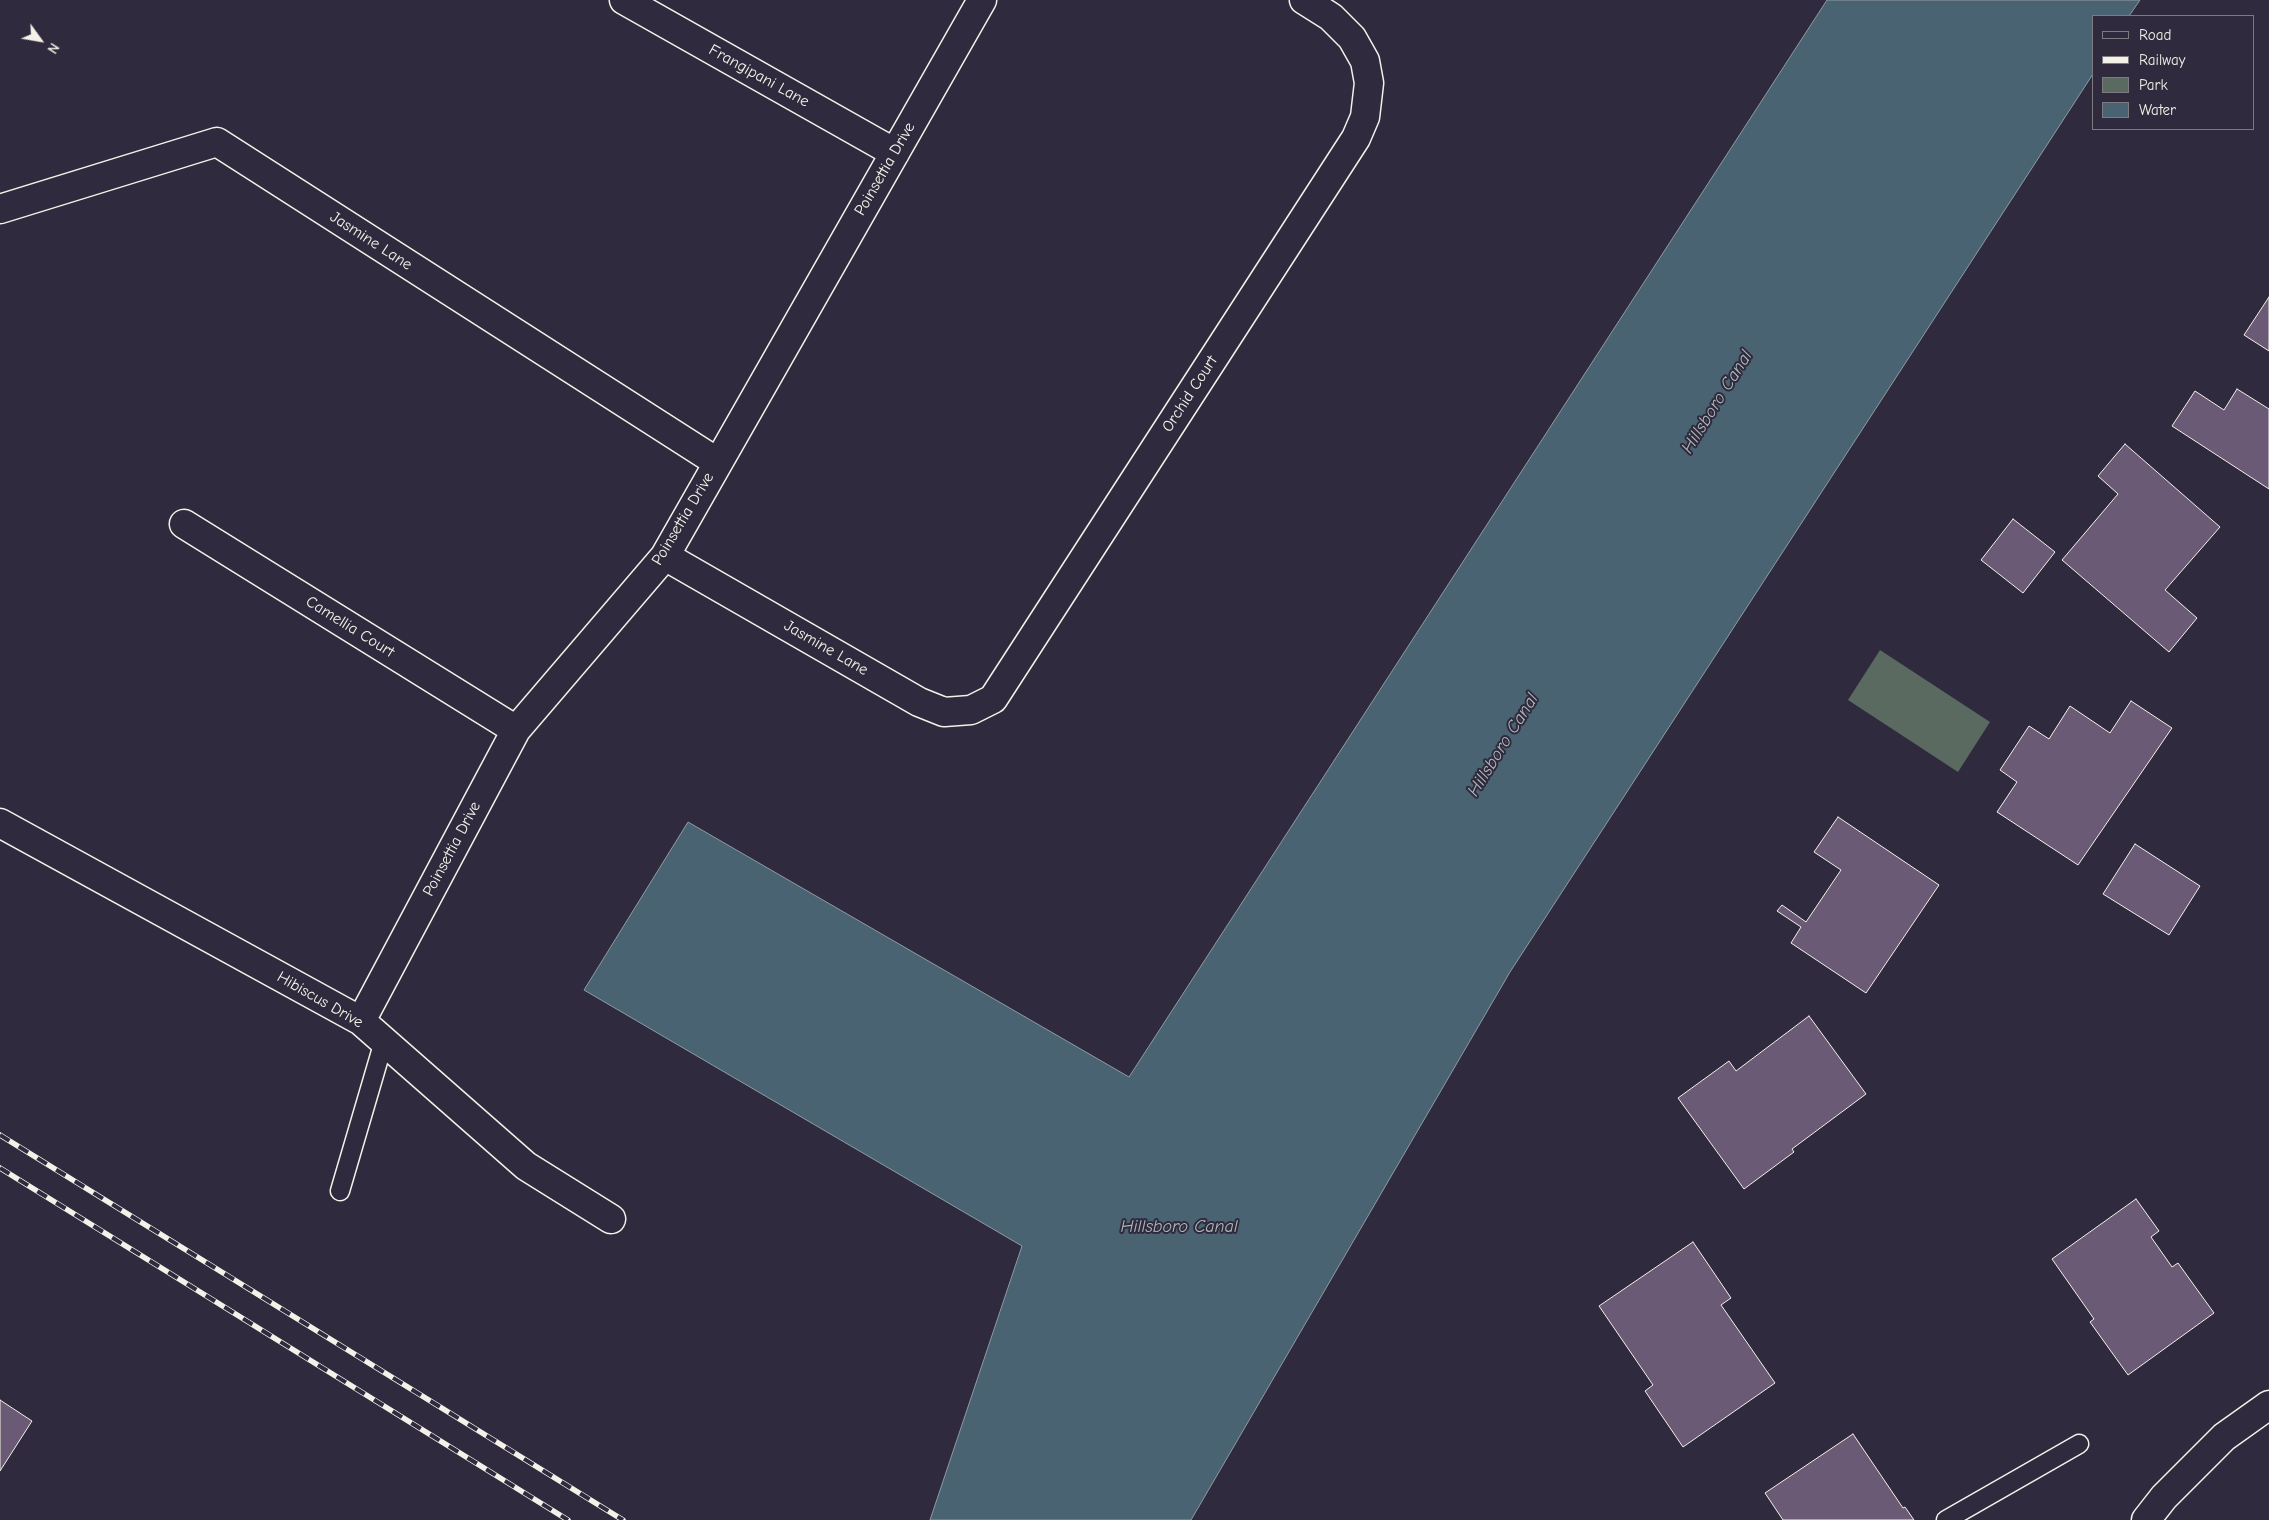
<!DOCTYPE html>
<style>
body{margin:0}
#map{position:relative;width:2269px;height:1520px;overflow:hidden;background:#2f2a3d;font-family:"Comic Neue",sans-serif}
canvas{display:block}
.legend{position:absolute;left:2092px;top:15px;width:162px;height:115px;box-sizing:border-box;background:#2f2a3d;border:1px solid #7e7a81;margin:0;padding:6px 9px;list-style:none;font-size:15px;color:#f4f1e8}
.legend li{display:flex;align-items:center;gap:10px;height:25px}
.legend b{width:25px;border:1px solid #7e7a81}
.north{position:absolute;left:15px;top:15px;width:50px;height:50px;-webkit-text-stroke:4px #2f2a3d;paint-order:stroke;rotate:122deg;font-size:14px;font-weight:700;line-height:20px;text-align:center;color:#f4f1e8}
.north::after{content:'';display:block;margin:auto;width:18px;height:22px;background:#f4f1e8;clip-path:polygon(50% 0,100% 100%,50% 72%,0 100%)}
</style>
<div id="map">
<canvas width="2269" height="1520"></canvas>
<ul class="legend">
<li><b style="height:6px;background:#2f2a3d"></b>Road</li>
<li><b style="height:6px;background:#f4f1e8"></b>Railway</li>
<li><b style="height:14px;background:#5b6a60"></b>Park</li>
<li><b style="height:14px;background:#4a6372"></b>Water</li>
</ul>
<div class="north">N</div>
</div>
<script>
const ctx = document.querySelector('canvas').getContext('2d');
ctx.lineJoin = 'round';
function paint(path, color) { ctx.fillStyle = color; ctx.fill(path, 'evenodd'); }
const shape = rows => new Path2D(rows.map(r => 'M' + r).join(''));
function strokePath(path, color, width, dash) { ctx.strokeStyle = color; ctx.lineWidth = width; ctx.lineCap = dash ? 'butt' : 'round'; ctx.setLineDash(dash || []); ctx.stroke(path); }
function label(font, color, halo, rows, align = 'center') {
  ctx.font = font + ' "Comic Neue",sans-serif'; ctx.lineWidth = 4; ctx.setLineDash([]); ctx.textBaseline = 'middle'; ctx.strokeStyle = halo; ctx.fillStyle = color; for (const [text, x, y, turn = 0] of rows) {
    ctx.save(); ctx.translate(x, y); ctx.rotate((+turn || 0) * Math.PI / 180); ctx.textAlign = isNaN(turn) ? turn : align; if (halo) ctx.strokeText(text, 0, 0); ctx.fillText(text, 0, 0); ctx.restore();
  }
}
paint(shape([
 [1880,650,1990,722,1958,772,1848,700]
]), '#5b6a60');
const water = shape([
 [1827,0,2140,0,2129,16,2093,16,2093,74,1510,972,1191,1520,930,1520,1022,1246,584,990,688,822,1129,1077,1827,0]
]);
paint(water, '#4a6372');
strokePath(water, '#8e9ca1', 1);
const building = shape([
 [2269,297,2269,351,2244,335,2269,297],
 [2237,389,2269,409,2269,489,2172,426,2195,391,2224,410,2237,389],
 [2125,444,2220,527,2165,590,2197,618,2169,652,2062,560,2118,494,2098,476,2125,444],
 [2013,519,2055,552,2023,593,1981,560,2013,519],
 [2131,701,2172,728,2078,865,1997,812,2017,782,2000,770,2029,726,2049,739,2070,706,2110,733,2131,701],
 [1838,817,1939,885,1866,993,1791,943,1801,927,1777,911,1782,905,1806,922,1841,870,1814,852,1838,817],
 [2135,844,2200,886,2169,935,2103,894,2135,844],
 [1809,1016,1866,1094,1792,1149,1794,1152,1744,1189,1678,1098,1729,1061,1736,1071,1809,1016],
 [2136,1199,2159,1231,2151,1237,2172,1267,2178,1263,2214,1313,2128,1375,2090,1322,2094,1319,2052,1259,2136,1199],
 [1693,1242,1731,1298,1721,1305,1775,1383,1683,1447,1645,1391,1653,1385,1599,1306,1693,1242],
 [0,1400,32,1421,0,1471,0,1400],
 [1853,1434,1903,1508,1905,1507,1914,1520,1783,1520,1765,1493,1853,1434]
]);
paint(building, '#6b5a75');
strokePath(building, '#f4f1e8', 1);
const lane = shape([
 [340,1191,384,1041],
 [1946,1520,2079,1444]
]);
const street = shape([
 [624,0,895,153],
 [0,209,217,142,717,462],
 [184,524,516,730],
 [665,556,919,702,944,712,971,710,993,699,1356,138,1365,117,1369,83,1365,61,1352,38,1331,17,1304,0],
 [0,823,361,1021,526,1166,611,1219],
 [361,1021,516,730,665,556,982,0],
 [2146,1520,2164,1497,2224,1437,2269,1405]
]);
strokePath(lane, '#f4f1e8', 21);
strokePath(street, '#f4f1e8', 31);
strokePath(lane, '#2f2a3d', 18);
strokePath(street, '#2f2a3d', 28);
const rail = shape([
 [0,1135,623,1520],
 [0,1168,568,1520]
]);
strokePath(rail, '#f4f1e8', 5.5);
strokePath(rail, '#2f2a3d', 4, [11]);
label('16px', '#f4f1e8', '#2f2a3d', [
 ["Frangipani Lane",759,76,29],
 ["Poinsettia Drive",885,169,-60],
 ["Jasmine Lane",371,241,33],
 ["Orchid Court",1190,394,-57],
 ["Poinsettia Drive",683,519,-59],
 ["Camellia Court",350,627,32],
 ["Jasmine Lane",826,648,30],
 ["Poinsettia Drive",452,849,-62],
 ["Hibiscus Drive",320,1000,30]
]);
label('italic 18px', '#b0b8b9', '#2f2a3d', [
 ["Hillsboro Canal",1717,402,-58],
 ["Hillsboro Canal",1503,745,-58],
 ["Hillsboro Canal",1179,1227]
]);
</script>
